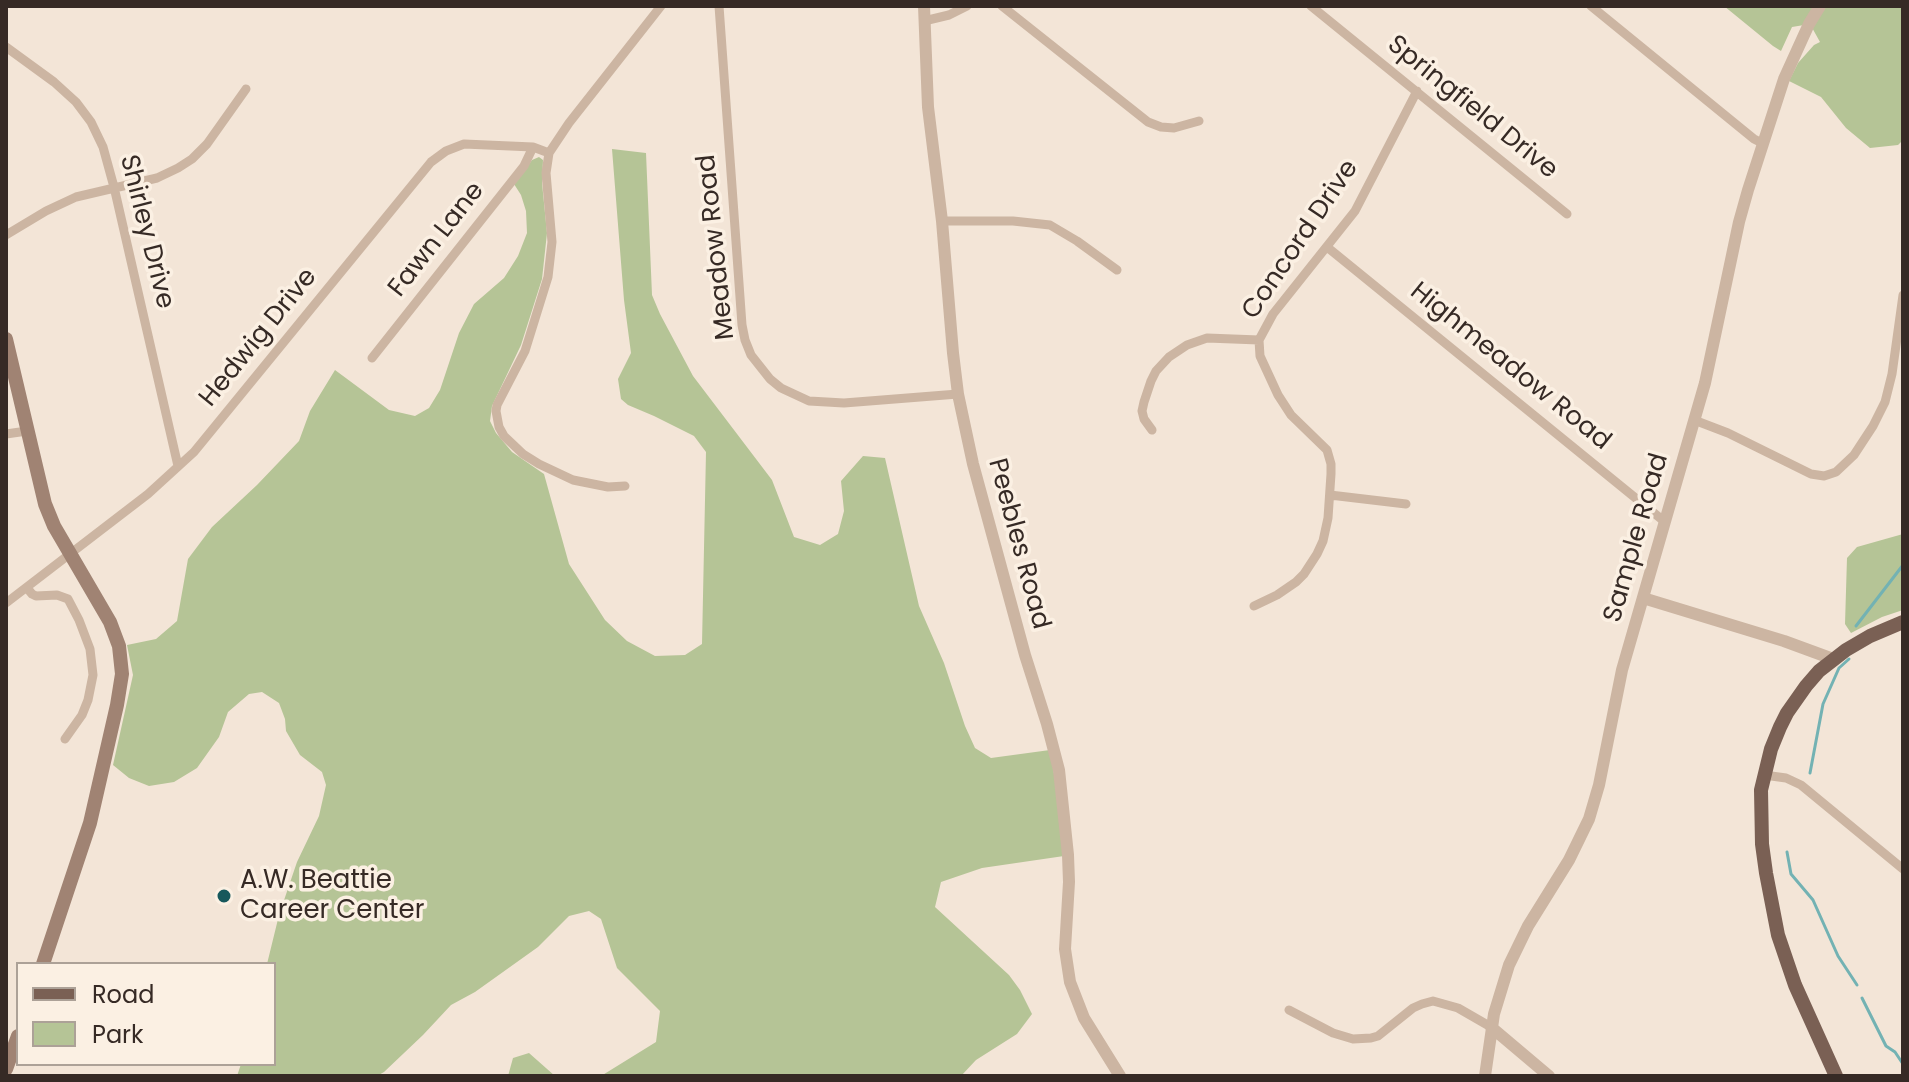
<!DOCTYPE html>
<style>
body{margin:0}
#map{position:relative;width:1909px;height:1082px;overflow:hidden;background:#f3e5d7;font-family:Poppins,sans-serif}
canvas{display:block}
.frame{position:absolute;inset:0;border:8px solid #362a25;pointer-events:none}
.legend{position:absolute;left:16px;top:962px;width:260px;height:104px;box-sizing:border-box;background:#fbf0e3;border:2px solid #aca197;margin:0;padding:10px 14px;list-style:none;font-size:24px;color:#362a25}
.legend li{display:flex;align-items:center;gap:16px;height:40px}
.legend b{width:40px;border:2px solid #aca197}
</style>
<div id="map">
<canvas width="1909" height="1082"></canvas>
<div class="frame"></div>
<ul class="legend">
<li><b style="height:10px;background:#7a6054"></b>Road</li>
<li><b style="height:22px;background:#b5c496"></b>Park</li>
</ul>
</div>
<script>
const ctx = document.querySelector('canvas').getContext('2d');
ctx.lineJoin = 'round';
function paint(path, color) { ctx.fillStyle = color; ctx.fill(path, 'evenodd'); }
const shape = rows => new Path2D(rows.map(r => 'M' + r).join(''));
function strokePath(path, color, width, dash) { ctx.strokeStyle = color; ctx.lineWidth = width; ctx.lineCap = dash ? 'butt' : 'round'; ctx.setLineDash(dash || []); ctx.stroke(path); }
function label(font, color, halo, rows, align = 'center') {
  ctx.font = font + ' Poppins,sans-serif'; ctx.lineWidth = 7; ctx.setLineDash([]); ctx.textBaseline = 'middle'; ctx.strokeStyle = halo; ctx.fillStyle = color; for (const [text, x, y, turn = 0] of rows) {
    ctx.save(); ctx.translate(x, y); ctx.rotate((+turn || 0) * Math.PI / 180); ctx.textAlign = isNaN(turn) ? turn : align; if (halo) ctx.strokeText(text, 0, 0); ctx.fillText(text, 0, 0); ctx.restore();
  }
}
paint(shape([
 [1724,6,1903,6,1903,140,1898,145,1870,148,1846,128,1821,97,1789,81,1798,63,1814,45,1820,42,1810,24,1792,27,1781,51,1773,46],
 [612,149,646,153,652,295,660,314,693,376,772,480,794,537,820,545,838,534,844,511,841,481,863,456,885,458,919,606,944,663,965,726,975,748,991,758,1050,750,1056,785,1064,856,982,868,941,882,935,907,1009,975,1020,990,1032,1014,1017,1034,976,1060,961,1076,601,1076,656,1042,660,1011,617,968,601,919,589,911,569,916,538,947,475,992,451,1005,423,1035,384,1072,377,1076,237,1076,241,1064,274,1064,274,964,267,964,279,915,297,862,319,816,326,785,322,772,300,755,286,731,285,719,279,703,262,692,249,694,228,712,219,737,197,768,174,782,149,786,129,778,113,765,133,675,127,645,156,639,177,621,188,559,212,527,257,485,299,441,310,411,335,370,389,410,415,416,429,408,440,390,459,333,474,304,504,278,518,256,527,233,526,211,521,195,514,184,532,160,539,157,543,160,542,183,547,233,542,279,521,345,492,406,490,421,496,433,512,452,544,474,569,564,605,620,627,641,655,656,685,655,702,644,706,452,694,436,654,416,628,405,621,399,618,379,631,353,624,300],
 [1903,534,1903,610,1882,617,1851,633,1845,624,1847,558,1857,547],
 [529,1053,555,1076,508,1076,513,1058]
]), '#b5c496');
strokePath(shape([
 [1856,626,1903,565],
 [1810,773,1823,704,1839,668,1849,659],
 [1787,852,1791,874,1813,900,1838,956,1857,985],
 [1862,998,1886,1046,1895,1052,1903,1064]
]), '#73b2b3', 3);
strokePath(shape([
 [719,6,742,325,745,340,751,355,770,379,781,388,809,401,844,403,958,394],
 [1002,6,1148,122,1161,127,1174,128,1199,121],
 [1311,6,1567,214],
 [1591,6,1754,139,1762,143],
 [924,21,949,15,967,6],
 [6,47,54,82,76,102,91,122,103,147,114,187,178,466],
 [942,221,1013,221,1050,225,1077,241,1117,270],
 [6,235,46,211,76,197,157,178,178,168,192,159,207,144,246,89],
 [1327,247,1665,522],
 [372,358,524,166,533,147],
 [1694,420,1728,433,1811,474,1824,476,1836,472,1854,455,1873,426,1885,402,1892,374,1903,295],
 [1152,430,1144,419,1142,411,1144,402,1151,381,1156,371,1169,357,1187,345,1207,338,1259,340],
 [6,434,27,431],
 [625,486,608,487,573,480,539,464,523,454,504,436,499,427,496,411,497,405,525,351,548,277,552,242,546,173,549,153,569,123,661,6],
 [1330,495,1406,504],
 [27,588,32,594,36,596,57,595,68,599,79,620,90,649,93,675,88,700,82,715,65,739],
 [6,603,148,494,194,452,431,162,446,151,464,144,533,147,549,153],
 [1254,606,1277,595,1296,582,1304,574,1317,554,1323,541,1328,518,1331,474,1331,464,1327,450,1291,415,1278,395,1260,356,1259,340,1273,314,1355,211,1417,91],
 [1764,775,1786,778,1801,785,1903,869],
 [1289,1010,1333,1033,1353,1039,1371,1038,1378,1036,1413,1008,1422,1004,1433,1001,1458,1008,1491,1027]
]), '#ccb5a2', 9);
strokePath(shape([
 [924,6,928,107,942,221,953,353,958,394,973,464,1025,655,1047,724,1059,770,1068,855,1069,882,1065,949,1070,982,1084,1018,1120,1076],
 [1643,598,1784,641,1833,659],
 [1491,1027,1549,1076],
 [1485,1076,1494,1014,1509,965,1528,926,1569,860,1589,819,1599,785,1622,670,1705,383,1739,222,1748,190,1784,79,1809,24,1820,6]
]), '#ccb5a2', 12);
strokePath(shape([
 [6,339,45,504,54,526,110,622,119,646,122,674,117,705,90,823,43,964],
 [6,1069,18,1036]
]), '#a08373', 14);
strokePath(shape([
 [1836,1076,1795,985,1778,935,1766,873,1762,844,1761,790,1771,749,1780,727,1787,713,1806,686,1819,671,1846,650,1870,636,1903,622]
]), '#7a6054', 14);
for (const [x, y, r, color] of [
 [224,896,8,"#17585c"]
]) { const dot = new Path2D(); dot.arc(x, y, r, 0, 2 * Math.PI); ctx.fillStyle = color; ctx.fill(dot); strokePath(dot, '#fbf0e3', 3); }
label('26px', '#362a25', '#fbf0e3', [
 ["Springfield Drive",1472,108,39],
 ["Shirley Drive",146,232,76],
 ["Fawn Lane",437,240,-52],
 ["Concord Drive",1301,240,-56],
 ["Meadow Road",717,247,-96],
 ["Hedwig Drive",259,338,-51],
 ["Highmeadow Road",1510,367,39],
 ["Sample Road",1637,538,-74],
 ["Peebles Road",1018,544,75]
]);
label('26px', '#362a25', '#fbf0e3', [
 ["A.W. Beattie",240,881],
 ["Career Center",240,911]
], 'left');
</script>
